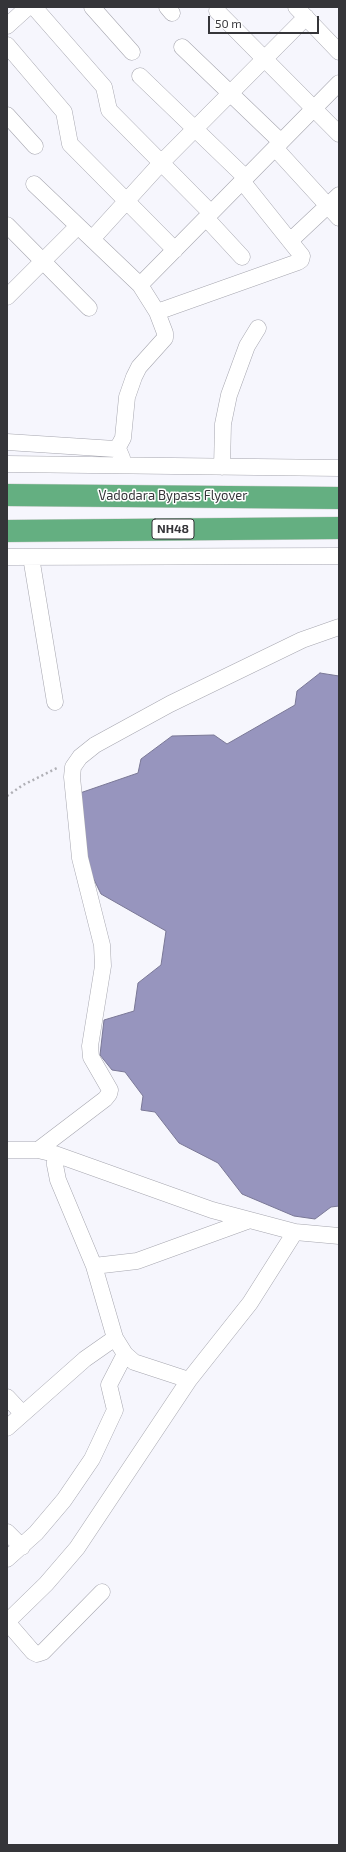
<!DOCTYPE html>
<style>
body{margin:0}
#map{position:relative;width:346px;height:1852px;overflow:hidden;background:#f6f6fd;font-family:"Exo 2",sans-serif}
canvas{display:block}
.frame{position:absolute;inset:0;border:8px solid #353539;pointer-events:none}
.scale{position:absolute;left:208px;top:16px;width:111px;height:18px;box-sizing:border-box;border:2px solid #353539;border-top:0;padding-left:5px;font-size:12px;line-height:14px;white-space:nowrap;color:#353539;-webkit-text-stroke:3px #fff;paint-order:stroke}
</style>
<div id="map">
<canvas width="346" height="1852"></canvas>
<div class="frame"></div>
<div class="scale">50 m</div>
</div>
<script>
const ctx = document.querySelector('canvas').getContext('2d');
ctx.lineJoin = 'round';
function paint(path, color) { ctx.fillStyle = color; ctx.fill(path, 'evenodd'); }
const shape = rows => new Path2D(rows.map(r => 'M' + r).join(''));
function strokePath(path, color, width, dash) { ctx.strokeStyle = color; ctx.lineWidth = width; ctx.lineCap = dash ? 'butt' : 'round'; ctx.setLineDash(dash || []); ctx.stroke(path); }
function label(font, color, halo, rows, align = 'center') {
  ctx.font = font + ' "Exo 2",sans-serif'; ctx.lineWidth = 3; ctx.setLineDash([]); ctx.textBaseline = 'middle'; ctx.strokeStyle = halo; ctx.fillStyle = color; for (const [text, x, y, turn = 0] of rows) {
    ctx.save(); ctx.translate(x, y); ctx.rotate((+turn || 0) * Math.PI / 180); ctx.textAlign = isNaN(turn) ? turn : align; if (halo) ctx.strokeText(text, 0, 0); ctx.fillText(text, 0, 0); ctx.restore();
  }
}
const water = shape([
 [320,673,339,676,339,1206,331,1207,315,1219,294,1216,242,1194,218,1163,179,1143,155,1112,141,1110,143,1096,125,1072,112,1070,100,1055,104,1020,134,1011,138,983,161,965,166,931,101,894,79,849,80,793,138,773,141,759,172,736,214,735,227,744,295,705,297,691,320,673]
]);
paint(water, '#9795be');
strokePath(water, '#7a7896', 1);
const minor = shape([
 [34,7,104,87,109,110,211,213],
 [92,7,132,52],
 [167,7,172,13],
 [296,7,339,52],
 [217,11,339,134],
 [7,26,28,7],
 [7,45,64,112,70,144,175,250],
 [182,47,281,142],
 [140,76,246,178],
 [7,115,35,146],
 [275,148,339,218],
 [34,184,140,285,339,83],
 [206,218,242,257],
 [7,225,89,308],
 [92,239,161,163,306,17],
 [290,241,339,195],
 [7,297,78,226],
 [157,312,298,262,301,260,302,256,242,181],
 [7,442,115,449,119,451,122,458],
 [117,449,123,438,127,397,134,377,139,367,165,338,165,333,157,312,140,285],
 [7,464,339,468],
 [222,467,223,424,229,395,247,346,258,328],
 [7,557,339,556],
 [31,557,55,702],
 [7,1150,38,1150,55,1154,212,1210,295,1232,339,1236],
 [38,1150,105,1099,109,1094,110,1090,91,1057,90,1046,103,966,102,945,80,858,72,777,73,767,80,757,95,745,170,704,302,640,339,627],
 [55,1154,55,1165,58,1180,94,1266,115,1338,125,1354,134,1362,189,1380,77,1548,46,1584,7,1622,33,1652,37,1654,43,1652,102,1592],
 [94,1266,137,1261,250,1220],
 [189,1380,250,1303,295,1232],
 [7,1397,22,1413],
 [7,1428,85,1359,115,1338],
 [7,1532,22,1547],
 [7,1559,36,1533,64,1500,92,1459,115,1410,109,1385,125,1354]
]);
const highway = shape([
 [7,495,339,498],
 [7,531,339,528]
]);
strokePath(minor, '#a6a6af', 17);
strokePath(highway, '#d3d3d3', 23);
strokePath(shape([
 [7,796,23,785,59,767]
]), '#b0b0b6', 2.5, [2, 3]);
strokePath(minor, '#fff', 16);
strokePath(highway, '#64af81', 22);
for (const [x, y, w] of [
 [173,529,42]
]) { const box = new Path2D(); box.roundRect(x - w / 2, y - 10, w, 20, 3); ctx.fillStyle = '#fff'; ctx.fill(box); strokePath(box, '#353539', 1); }
label('bold 12px', '#353539', null, [
 ["NH48",173,529]
]);
label('13px', '#353539', '#fff', [
 ["Vadodara Bypass Flyover",173,496]
]);
</script>
